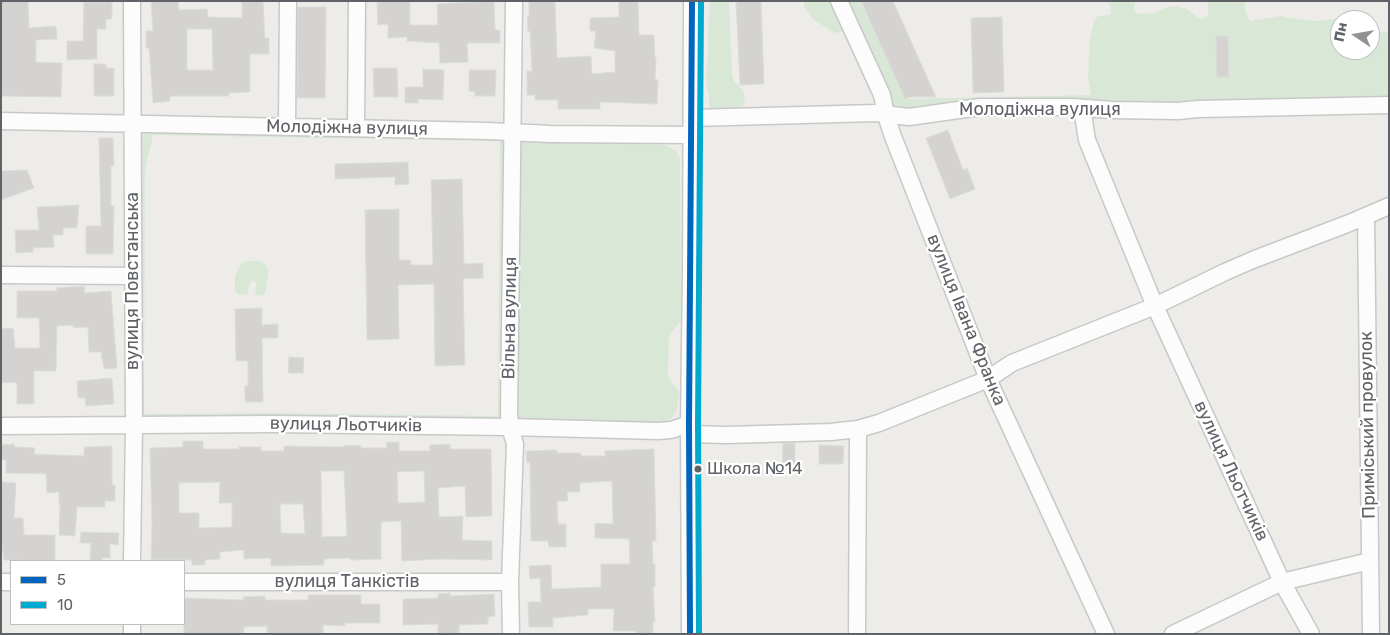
<!DOCTYPE html>
<meta charset="utf-8">
<style>
body{margin:0}
#map{position:relative;width:1390px;height:635px;overflow:hidden;background:#edece9;font-family:Rubik,sans-serif}
canvas{display:block}
.frame{position:absolute;inset:0;border:2px solid #5f6266;pointer-events:none}
.legend{position:absolute;left:10px;top:560px;width:175px;height:65px;box-sizing:border-box;background:#fff;border:1px solid #bfc0c2;margin:0;padding:6px 9px;list-style:none;font-size:15px;color:#5f6266}
.legend li{display:flex;align-items:center;gap:10px;height:25px}
.legend b{width:25px;border:1px solid #bfc0c2}
.north{position:absolute;left:1330px;top:10px;width:50px;height:50px;box-sizing:border-box;background:#fff;border:1px solid #bfc0c2;border-radius:50%;rotate:282deg;font-size:14px;font-weight:700;line-height:20px;text-align:center;color:#5f6266}
.north::after{content:'';display:block;margin:auto;width:18px;height:22px;background:#919294;clip-path:polygon(50% 0,100% 100%,50% 72%,0 100%)}
</style>
<div id="map">
<canvas width="1390" height="635"></canvas>
<div class="frame"></div>
<ul class="legend">
<li><b style="height:6px;background:#0065bd"></b>5</li>
<li><b style="height:6px;background:#00a9ce"></b>10</li>
</ul>
<div class="north">Пн</div>
</div>
<script>
const ctx = document.querySelector('canvas').getContext('2d');
ctx.lineJoin = 'round';
function paint(path, color) { ctx.fillStyle = color; ctx.fill(path, 'evenodd'); }
const shape = rows => new Path2D(rows.map(r => 'M' + r).join(''));
function strokePath(path, color, width, dash) { ctx.strokeStyle = color; ctx.lineWidth = width; ctx.lineCap = dash ? 'butt' : 'round'; ctx.setLineDash(dash || []); ctx.stroke(path); }
function label(font, color, halo, rows, align = 'center') {
  ctx.font = font + ' Rubik,sans-serif'; ctx.lineWidth = 4.5; ctx.setLineDash([]); ctx.textBaseline = 'middle'; ctx.strokeStyle = halo; ctx.fillStyle = color; for (const [text, x, y, turn = 0] of rows) {
    ctx.save(); ctx.translate(x, y); ctx.rotate((+turn || 0) * Math.PI / 180); ctx.textAlign = isNaN(turn) ? turn : align; if (halo) ctx.strokeText(text, 0, 0); ctx.fillText(text, 0, 0); ctx.restore();
  }
}
paint(shape([
 [710,1,729,1,732,74,734,81,741,88,745,95,744,105,739,109,712,110,709,106,709,95,707,89,706,76,708,54,708,33],
 [805,1,831,1,844,25,842,31,838,33,833,32,813,19,804,7],
 [844,1,861,1,905,99,1091,95,1088,78,1090,39,1094,21,1098,16,1108,15,1111,13,1111,9,1108,1,1135,1,1134,10,1136,13,1142,14,1155,13,1164,8,1175,6,1187,9,1198,18,1202,19,1206,17,1208,14,1208,1,1245,1,1245,9,1248,18,1251,21,1281,16,1289,18,1316,21,1341,18,1361,20,1340,20,1340,50,1370,50,1370,30,1389,33,1389,101,891,111],
 [146,131,500,137,507,140,501,420,140,417,139,142,142,136],
 [153,135,500,141,498,416,271,413,144,414,145,170],
 [525,139,666,145,676,151,680,158,681,321,669,335,668,376,679,392,678,403,676,412,671,418,662,423,524,420,518,418,515,415,519,141],
 [248,261,259,261,265,264,269,271,265,294,259,296,255,295,256,284,255,281,252,281,249,285,248,294,238,295,235,291,235,278,237,271,242,263]
]), '#d9e8d6');
const building = shape([
 [1,1,28,1,29,28,56,26,57,39,36,40,36,62,62,63,61,97,1,96,1,1],
 [151,1,178,1,179,10,207,9,208,17,242,18,242,2,263,1,265,38,269,38,269,54,250,54,250,92,229,93,229,96,170,96,170,101,153,103,149,48,146,48,146,31,153,31,151,1],
 [187,29,212,29,213,70,187,70,187,29],
 [377,1,410,1,410,25,438,25,437,4,494,1,495,30,500,30,500,43,467,43,468,62,440,63,439,43,407,41,407,37,388,38,388,24,378,25,377,1],
 [529,1,555,1,557,58,591,56,592,74,615,72,615,51,594,48,596,31,590,31,590,18,619,17,619,1,638,1,639,35,654,35,655,58,656,58,655,79,658,80,657,104,600,102,600,109,558,109,558,100,535,100,535,95,527,95,527,71,532,72,530,31,528,32,527,17,529,17,529,1],
 [736,1,761,1,764,84,740,85,736,1],
 [861,1,893,1,936,97,911,97,905,99,861,1],
 [84,2,112,2,112,19,106,19,106,29,97,29,97,59,67,60,67,41,83,41,84,2],
 [298,7,326,7,325,98,297,98,298,7],
 [1002,17,1004,92,973,93,971,18,1002,17],
 [1216,36,1228,36,1229,77,1217,77,1216,36],
 [94,64,106,64,106,68,114,68,114,96,94,96,94,64],
 [373,68,397,68,398,97,374,97,373,68],
 [423,69,444,70,443,100,418,99,418,103,405,103,405,87,423,87,423,69],
 [469,70,496,70,495,96,475,96,475,92,469,91,469,70],
 [948,130,963,170,967,168,975,189,950,199,926,138,948,130],
 [99,138,113,138,114,166,111,166,111,206,114,206,113,254,86,254,86,226,101,226,99,138],
 [408,162,409,184,395,185,395,177,335,179,335,164,408,162],
 [27,170,34,188,1,200,1,171,27,170],
 [462,179,464,264,483,263,483,278,463,279,465,365,435,366,434,284,398,285,399,339,367,340,365,210,399,209,399,260,410,260,411,265,433,265,431,180,462,179],
 [79,205,77,228,63,228,63,235,53,235,54,247,33,248,33,252,16,253,15,230,39,230,37,207,79,205],
 [84,286,85,293,111,291,117,368,104,369,101,352,89,352,88,327,73,328,73,325,57,326,56,371,34,371,34,404,17,404,17,383,1,382,1,329,13,328,15,348,40,348,39,318,17,318,17,291,57,291,56,288,84,286],
 [262,308,262,325,278,324,278,338,262,338,263,402,245,402,245,386,248,386,248,361,236,361,235,309,262,308],
 [289,357,304,358,303,373,288,373,289,357],
 [112,378,114,404,86,406,85,398,78,398,77,381,112,378],
 [183,441,203,441,203,449,239,449,239,447,261,447,261,451,284,451,284,446,344,447,344,445,361,446,361,448,387,448,386,442,399,442,399,451,430,451,430,445,450,444,450,449,491,449,492,516,466,517,465,486,438,488,439,517,463,516,462,540,492,541,492,560,441,559,402,561,401,521,381,522,381,559,351,560,351,558,324,559,324,565,271,566,271,558,244,559,244,550,220,552,220,559,205,560,205,565,192,565,192,560,151,560,152,524,150,448,183,447,183,441],
 [321,471,344,471,347,536,322,537,321,471],
 [424,471,425,502,398,503,397,472,424,471],
 [220,482,219,503,232,503,232,527,199,528,199,513,179,513,179,483,220,482],
 [280,504,303,504,305,534,281,533,280,504],
 [783,443,795,443,795,467,782,467,783,443],
 [14,444,15,447,35,448,34,454,84,456,84,447,112,446,112,485,115,485,115,501,105,501,105,507,77,507,75,536,59,535,60,503,59,503,59,492,47,493,46,474,6,473,6,460,1,459,1,445,14,444],
 [819,445,844,446,843,464,819,464,819,445],
 [654,449,656,541,652,541,653,564,655,564,655,587,653,587,655,622,653,622,653,634,636,634,636,631,613,631,614,609,588,609,588,615,553,618,553,627,529,627,528,602,541,602,540,578,530,579,529,566,551,565,552,589,601,587,601,564,630,564,629,539,595,538,595,523,613,524,612,481,580,483,580,492,567,492,568,501,557,501,558,524,566,524,566,547,549,547,548,541,531,541,530,462,527,463,526,451,557,450,557,453,581,453,581,456,605,456,605,451,654,449],
 [1,482,16,483,14,518,23,518,24,535,55,535,55,561,4,560,1,534,1,482],
 [81,532,119,533,118,545,110,544,110,558,102,558,102,561,90,561,91,543,80,543,81,532],
 [450,593,450,596,494,594,495,616,488,617,488,624,459,625,459,633,438,634,438,624,403,625,403,599,438,598,438,594,450,593],
 [308,595,361,595,361,604,380,604,380,623,345,623,345,626,323,625,323,634,267,634,267,626,244,627,243,634,184,634,184,598,244,600,243,597,265,596,265,600,308,600,308,595]
]);
paint(building, '#d4d3d2');
strokePath(building, '#dcdcd8', 1);
const minor = shape([
 [132,1,134,425,132,561],
 [839,1,882,95,886,115,892,134,988,379,1106,634],
 [1082,108,1087,140,1155,306,1282,582,1311,634],
 [692,118,876,113,909,117,980,107,1073,107,1113,110,1178,111,1198,109,1389,105],
 [1,121,488,131,550,134,692,135],
 [287,126,288,1],
 [356,128,357,1],
 [1366,216,1371,634],
 [1,275,132,276],
 [1,426,272,424,510,427,658,431,671,430,689,424],
 [689,434,727,435,831,432,858,429,879,423,988,379,1012,363,1155,306,1225,272,1255,259,1347,224,1389,206],
 [1,582,11,582],
 [184,582,510,582],
 [132,634,132,624],
 [511,634,510,582,515,444,510,427,509,412,514,1],
 [690,634,689,424,691,269,692,1],
 [857,634,858,429],
 [1173,634,1282,582,1370,561]
]);
strokePath(minor, '#c8c8c8', 19);
strokePath(minor, '#fcfcfc', 16);
strokePath(shape([
 [690,634,689,424,692,1]
]), '#0065bd', 6);
strokePath(shape([
 [699,634,698,424,701,1]
]), '#00a9ce', 6);
for (const [x, y, r, color] of [
 [698,469,4.5,"#5f6266"]
]) { const dot = new Path2D(); dot.arc(x, y, r, 0, 2 * Math.PI); ctx.fillStyle = color; ctx.fill(dot); strokePath(dot, '#fff', 2); }
label('17px', '#5f6266', '#fff', [
 ["Школа №14",707,469]
], 'left');
label('18px', '#5f6266', '#fff', [
 ["Молодіжна вулиця",1040,110],
 ["Молодіжна вулиця",347,128,1],
 ["вулиця Повстанська",133,281,-90],
 ["Вільна вулиця",510,318,-89],
 ["вулиця Івана Франка",966,320,68],
 ["вулиця Льотчиків",346,425,1],
 ["Приміський провулок",1368,425,-91],
 ["вулиця Льотчиків",1231,471,65],
 ["вулиця Танкістів",347,582]
]);
</script>
